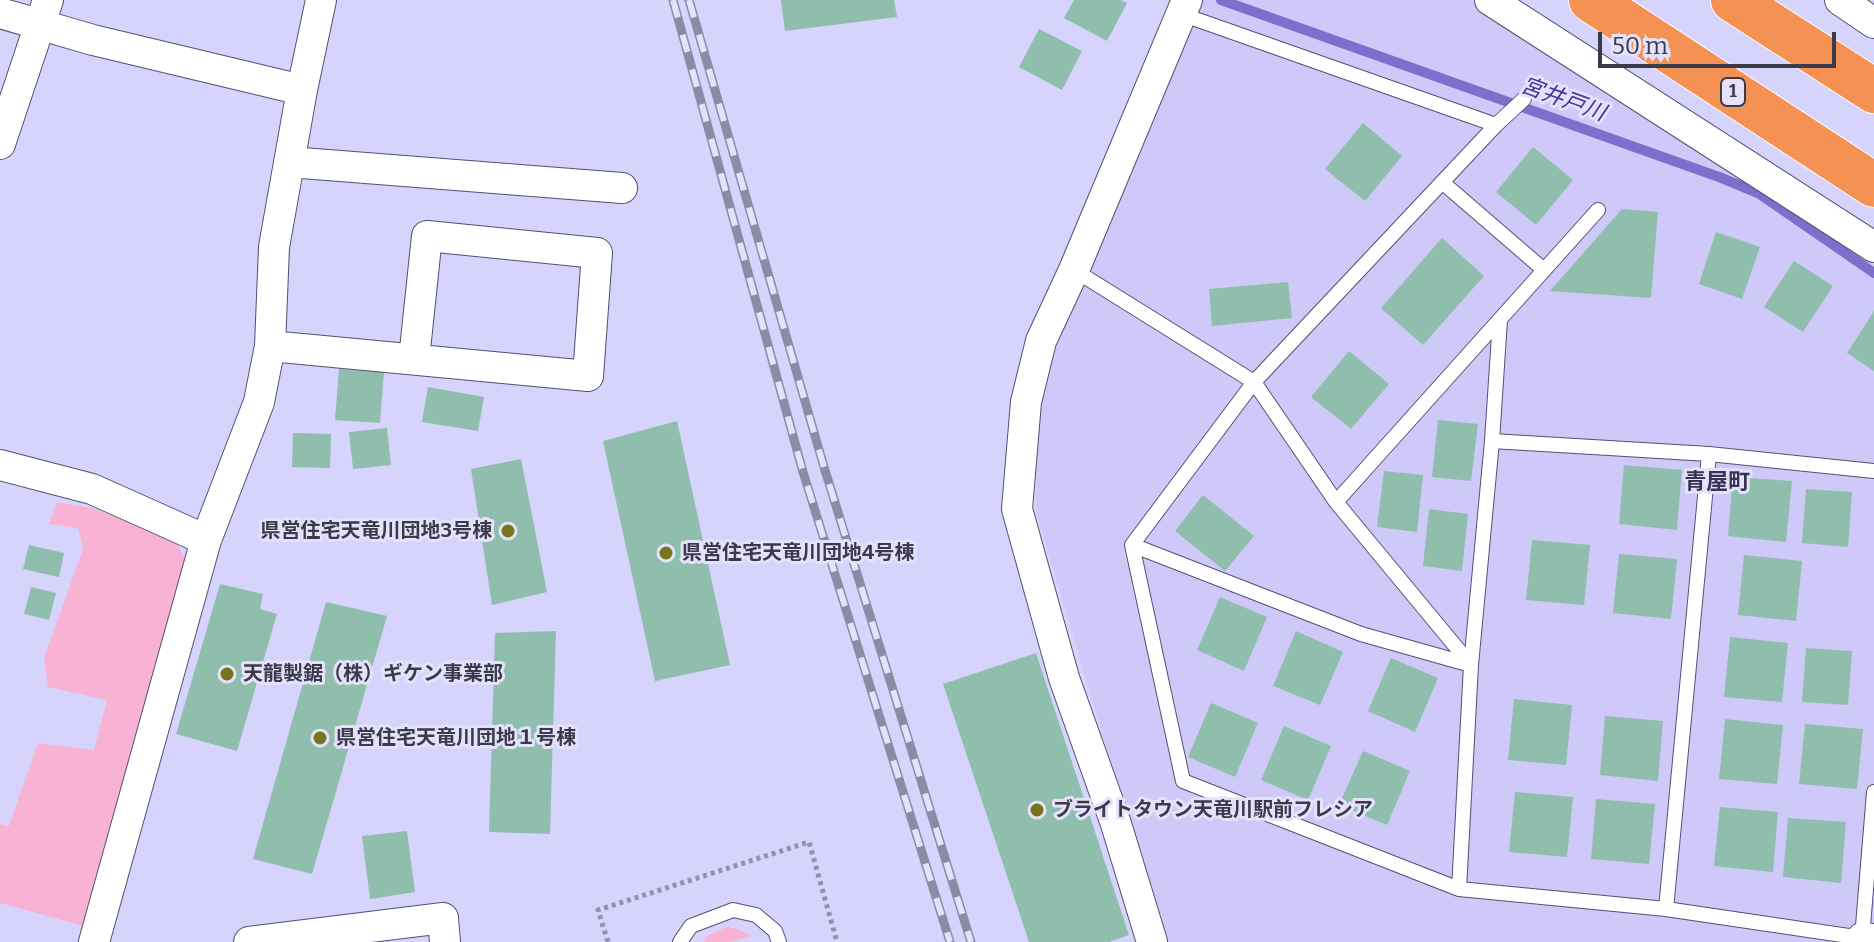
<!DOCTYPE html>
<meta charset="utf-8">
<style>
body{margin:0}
#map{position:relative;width:1874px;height:942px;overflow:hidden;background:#d6d3fc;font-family:Bitter,serif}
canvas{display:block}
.scale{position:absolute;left:1598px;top:32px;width:238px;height:36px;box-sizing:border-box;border:4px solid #3b3a4a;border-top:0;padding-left:10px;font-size:24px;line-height:28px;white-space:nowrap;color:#3b3a4a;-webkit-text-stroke:6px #e4e2fb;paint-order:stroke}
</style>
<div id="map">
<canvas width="1874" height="942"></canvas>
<div class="scale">50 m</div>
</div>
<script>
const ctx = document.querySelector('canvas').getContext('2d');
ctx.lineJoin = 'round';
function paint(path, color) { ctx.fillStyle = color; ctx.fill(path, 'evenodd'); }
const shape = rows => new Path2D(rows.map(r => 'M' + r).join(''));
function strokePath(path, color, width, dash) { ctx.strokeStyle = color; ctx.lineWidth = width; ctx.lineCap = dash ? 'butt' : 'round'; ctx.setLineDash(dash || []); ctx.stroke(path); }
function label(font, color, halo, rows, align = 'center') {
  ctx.font = font + ' Bitter,"Noto Sans JP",serif'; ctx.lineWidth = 6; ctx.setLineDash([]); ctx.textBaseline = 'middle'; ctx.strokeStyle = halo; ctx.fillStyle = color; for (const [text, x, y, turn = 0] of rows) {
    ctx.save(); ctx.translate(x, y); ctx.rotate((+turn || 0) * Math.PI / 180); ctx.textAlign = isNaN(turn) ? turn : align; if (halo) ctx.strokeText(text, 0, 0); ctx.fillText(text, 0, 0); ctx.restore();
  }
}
paint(shape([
 [1200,0,1472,0,1874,265,1874,942,1164,942,1036,511,1037,427,1047,361]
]), '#cec9f9');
paint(shape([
 [57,502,92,508,175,540,188,564,84,926,0,903,0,824,9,826,38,743,94,750,107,700,48,687,44,658,83,549,78,528,49,524],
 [726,927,740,930,752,936,730,942,703,942,709,935]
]), '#f8b3d4');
strokePath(shape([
 [1221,0,1719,177,1758,193,1874,273]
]), '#7f6fcd', 10);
paint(shape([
 [781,0,894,0,897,17,785,31],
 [1074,0,1121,0,1127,3,1107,41,1064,18],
 [1039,29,1082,51,1062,90,1019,67],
 [1363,123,1402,156,1365,201,1325,169],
 [1533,147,1573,180,1536,225,1496,192],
 [1622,209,1658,212,1651,298,1550,291],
 [1716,232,1760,247,1742,299,1699,284],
 [1442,238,1484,276,1423,345,1381,308],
 [1794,261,1833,286,1803,332,1764,307],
 [1288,282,1292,318,1212,326,1209,289],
 [1874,311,1874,371,1847,353],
 [1349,351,1389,384,1351,429,1311,397],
 [339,369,384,372,380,423,335,420],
 [428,387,484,397,478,431,422,422],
 [1438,420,1478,424,1471,481,1432,477],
 [677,421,730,665,655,681,603,441],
 [387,428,391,465,353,469,349,432],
 [293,433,331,434,330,468,292,467],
 [521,459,547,592,492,605,471,469],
 [1624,465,1682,470,1677,530,1619,524],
 [1384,471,1423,475,1417,532,1377,527],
 [1733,477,1792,481,1786,542,1728,536],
 [1806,489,1852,492,1848,547,1802,543],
 [1203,495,1254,536,1225,571,1175,531],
 [1429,509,1468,514,1462,571,1423,566],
 [1532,540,1590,545,1584,605,1526,600],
 [29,545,64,553,59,577,23,569],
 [1619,554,1677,559,1671,619,1613,613],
 [1744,555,1802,561,1796,621,1738,615],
 [220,584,263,594,260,609,277,614,237,751,176,734],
 [31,587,56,593,49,620,24,614],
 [1220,597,1267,617,1244,671,1197,650],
 [326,602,387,616,312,874,253,859],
 [556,631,550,834,489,832,495,633],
 [1296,631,1343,652,1320,705,1273,686],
 [1730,637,1788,643,1782,702,1724,697],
 [1806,648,1852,651,1848,705,1802,702],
 [1036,653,1129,935,1109,942,1029,942,943,684],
 [1391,658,1438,678,1415,732,1368,711],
 [1514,699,1572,705,1566,765,1508,760],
 [1211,703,1258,723,1235,777,1188,757],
 [1605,716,1663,721,1658,781,1600,775],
 [1725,719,1783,725,1777,784,1719,779],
 [1805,724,1863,729,1857,789,1799,784],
 [1284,726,1331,746,1308,800,1261,780],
 [1363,751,1410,771,1387,825,1339,805],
 [1515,792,1573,797,1567,857,1509,852],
 [1596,799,1655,804,1649,864,1591,859],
 [1720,807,1778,812,1773,872,1714,866],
 [1788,818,1846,822,1841,883,1783,877],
 [407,831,415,892,370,899,362,836]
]), '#8fbeac');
const service = shape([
 [1181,14,1496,125],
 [1442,182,1544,270],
 [1074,270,1254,382,1132,545,1361,634,1471,665],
 [1492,441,1500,320],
 [1874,471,1709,454,1492,441,1471,665,1459,889,1666,909,1862,938,1874,792],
 [1336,502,1598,210],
 [1132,545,1183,781,1459,889],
 [1471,665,1336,502,1254,382,1496,125,1524,99],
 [1666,909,1709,454],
 [680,942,691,926,733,910,756,915,775,931,779,942]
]);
const minor = shape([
 [1490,0,1874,247],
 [1840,0,1874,23],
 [0,13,93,40,302,90],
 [0,144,48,0],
 [289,162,622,188],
 [270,346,588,376,597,253,427,236,414,359],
 [0,465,92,489,206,540],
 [1862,938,1874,939],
 [94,942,206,540,259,402,270,346,274,247,302,90,321,0],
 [249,942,443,918,445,942],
 [1152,942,1116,824,1064,678,1017,509,1026,402,1041,341,1074,270,1187,0]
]);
const trunk = shape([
 [1591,0,1874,185],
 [1733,0,1874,91]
]);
strokePath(service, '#545072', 16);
strokePath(minor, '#545072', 32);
strokePath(trunk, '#fff', 46);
strokePath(shape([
 [608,942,598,910,809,842,837,942]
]), '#9290ae', 5, [4, 4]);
strokePath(service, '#fff', 14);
strokePath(minor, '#fff', 30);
strokePath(trunk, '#f39253', 44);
const rail = shape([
 [673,0,803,472,950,942],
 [689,0,824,467,971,942]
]);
strokePath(rail, '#8c8aa7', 9);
strokePath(rail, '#e4e2fb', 6, [18]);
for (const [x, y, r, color] of [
 [508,531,8,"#76751b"],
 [666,553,8,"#76751b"],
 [227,674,8,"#76751b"],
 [320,738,8,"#76751b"],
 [1037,810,8,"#76751b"]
]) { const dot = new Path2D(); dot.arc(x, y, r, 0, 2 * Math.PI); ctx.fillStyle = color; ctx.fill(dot); strokePath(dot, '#e4e2fb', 3); }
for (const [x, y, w] of [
 [1733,92,24]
]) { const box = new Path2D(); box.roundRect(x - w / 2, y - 14, w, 28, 6); ctx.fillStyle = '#e4e2fb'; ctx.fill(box); strokePath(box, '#3b3a4a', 2); }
label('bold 18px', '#3b3a4a', null, [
 ["1",1733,92]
]);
label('bold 20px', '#3b3a4a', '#e4e2fb', [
 ["県営住宅天竜川団地3号棟",492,531,"right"],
 ["県営住宅天竜川団地4号棟",682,553],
 ["天龍製鋸（株）ギケン事業部",243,674],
 ["県営住宅天竜川団地１号棟",336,738],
 ["ブライトタウン天竜川駅前フレシア",1053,810]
], 'left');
label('italic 22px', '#4c2d9d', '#e4e2fb', [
 ["宮井戸川",1563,100,20]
]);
label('bold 22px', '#373353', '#e4e2fb', [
 ["青屋町",1717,483]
]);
</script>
